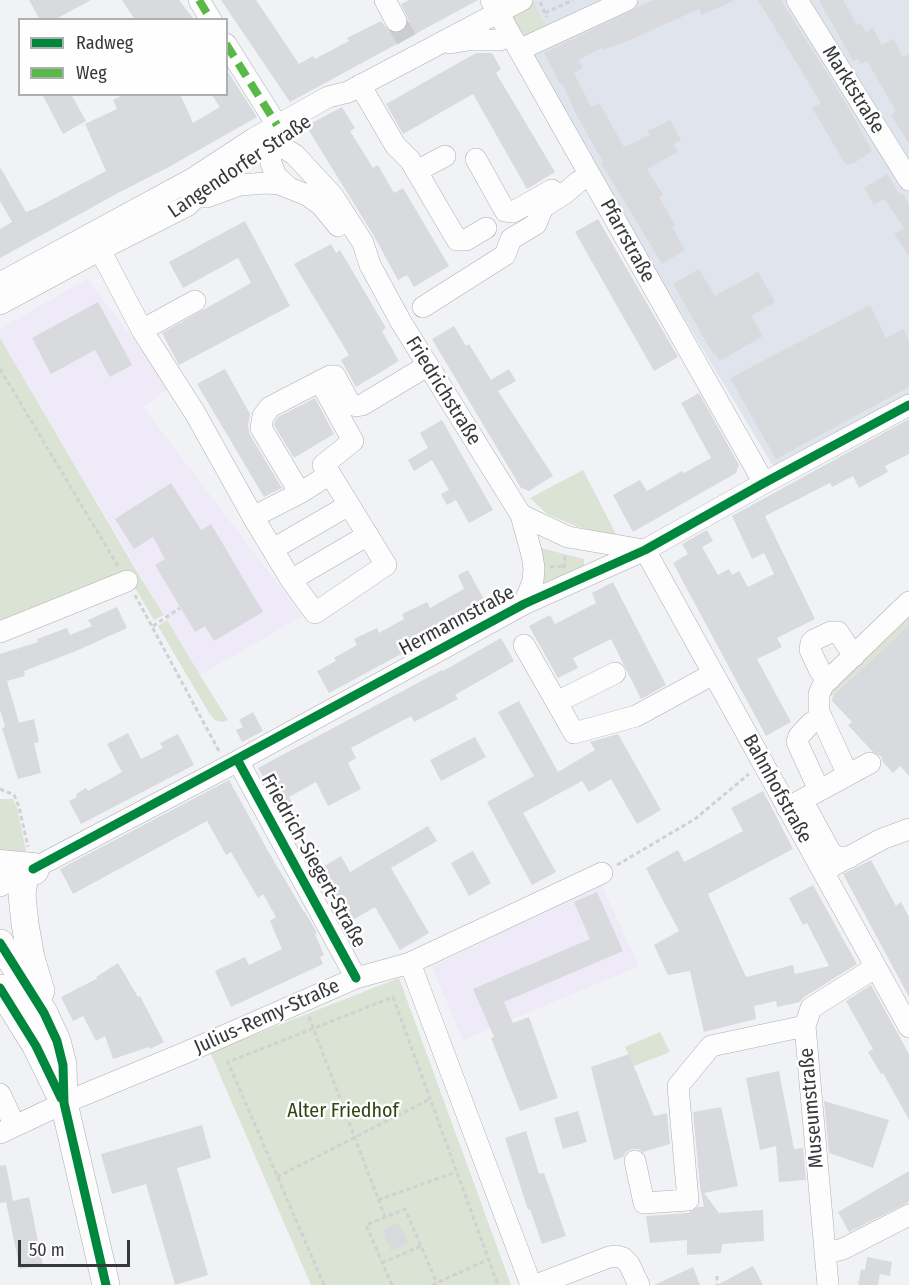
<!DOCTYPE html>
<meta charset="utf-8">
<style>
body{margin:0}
#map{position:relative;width:909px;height:1285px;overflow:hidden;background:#f0f2f5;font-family:"Fira Sans Condensed",sans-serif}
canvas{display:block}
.legend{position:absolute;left:18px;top:18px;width:210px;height:78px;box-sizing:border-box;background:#fefefe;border:2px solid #aeafb0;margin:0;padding:8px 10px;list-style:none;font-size:18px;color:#36383a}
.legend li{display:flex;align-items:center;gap:12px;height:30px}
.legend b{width:30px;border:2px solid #aeafb0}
.scale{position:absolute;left:18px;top:1240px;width:112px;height:27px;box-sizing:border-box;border:3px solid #36383a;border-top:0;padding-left:8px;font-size:18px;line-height:21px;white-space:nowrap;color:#36383a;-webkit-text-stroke:4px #fefefe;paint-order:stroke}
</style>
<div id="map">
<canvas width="909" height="1285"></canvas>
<ul class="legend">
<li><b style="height:8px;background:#00873e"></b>Radweg</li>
<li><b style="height:8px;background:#58b947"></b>Weg</li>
</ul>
<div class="scale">50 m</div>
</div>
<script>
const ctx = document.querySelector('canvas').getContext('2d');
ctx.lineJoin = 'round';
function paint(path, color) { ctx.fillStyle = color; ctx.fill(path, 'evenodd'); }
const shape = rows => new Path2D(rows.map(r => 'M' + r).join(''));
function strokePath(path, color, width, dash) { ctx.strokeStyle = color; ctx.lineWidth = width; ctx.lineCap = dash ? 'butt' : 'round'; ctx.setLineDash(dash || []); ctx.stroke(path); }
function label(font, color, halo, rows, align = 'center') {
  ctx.font = font + ' "Fira Sans Condensed",sans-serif'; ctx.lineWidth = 5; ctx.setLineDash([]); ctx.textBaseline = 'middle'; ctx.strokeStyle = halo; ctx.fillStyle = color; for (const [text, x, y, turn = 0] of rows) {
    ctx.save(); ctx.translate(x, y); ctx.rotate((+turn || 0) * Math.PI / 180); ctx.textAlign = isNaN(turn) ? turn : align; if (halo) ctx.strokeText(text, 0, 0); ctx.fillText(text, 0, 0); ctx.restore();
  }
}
paint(shape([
 [500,0,909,0,909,397,773,466,597,173]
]), '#e0e5ed');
paint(shape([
 [87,279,170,387,143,407,302,616,200,675,0,338,0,329],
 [601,884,639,966,463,1040,432,967]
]), '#eeeaf7');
paint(shape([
 [530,0,533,0,548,30,530,36,524,35,516,30,511,12],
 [0,338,136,570,164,615,154,620,127,574,0,626],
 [583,470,617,536,578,527,547,514,530,498],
 [541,548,584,559,584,568,541,591],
 [909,608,909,625,829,698,838,677],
 [167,620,200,675,228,720,222,722,215,720,209,713,158,626],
 [0,799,13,799,17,808,26,851,0,852],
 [399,978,511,1285,311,1285,210,1052],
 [660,1032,670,1052,634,1066,625,1047]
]), '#dbe3d4');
paint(shape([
 [29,0,91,0,54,20,40,20],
 [122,0,179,0,194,20,135,20],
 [221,0,256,0,299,64,313,56,315,59,349,41,347,38,381,21,390,32,396,34,402,32,407,27,409,21,401,4,409,0,478,0,290,102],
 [653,0,735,0,702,15,699,9,630,40,602,50,602,48,578,60,583,68,574,73,591,107,599,103,624,147,650,135,648,131,670,120,681,140,673,144,678,152,647,169,663,195,659,197,675,225,672,227,685,250,662,264,601,163,603,162,577,116,562,83,560,84,544,53],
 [758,0,781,0,850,110,872,151,854,163,846,165,812,108,821,103],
 [819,0,843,0,857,25,861,23,866,32,873,28,882,45,893,39,903,57,909,53,909,144,891,115,896,111,867,61,861,64,858,59,853,61],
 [476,53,492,53,501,69,496,73,555,172,527,189,473,94,403,134,386,104],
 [226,69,257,117,169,167,118,193,0,258,0,229,12,222,0,201,0,167,26,212,36,208,106,171,85,124,117,109,113,100,125,94,180,94,193,123,220,107,211,94,226,94],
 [42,94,71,94,86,121,63,134],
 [342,107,355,128,350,131,373,168,378,165,394,193,403,188,449,266,414,287,407,275,398,280,374,236,306,126],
 [887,174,900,195,902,193,909,203,909,256,894,234,904,228,884,199,874,205,864,188],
 [598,219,678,357,654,371,575,232],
 [245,221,290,306,179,365,162,333,251,283,238,258,183,288,169,262],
 [331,244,336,253,340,250,386,328,382,331,399,361,356,387,341,360,349,355,294,264],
 [699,269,715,296,758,272,775,302,751,316,763,336,720,361,715,354,713,354,673,284],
 [98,302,132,365,110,377,95,350,51,374,32,338],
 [870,305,886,338,904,329,909,340,909,387,776,459,730,378],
 [454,326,466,346,469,344,491,380,509,369,516,381,498,391,553,476,529,491,521,488,432,339],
 [225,369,250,414,248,426,250,435,282,488,264,497,197,384],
 [699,393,739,465,736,473,633,532,613,495,640,480,647,491,682,471,684,473,711,458,681,403],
 [315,398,334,434,294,458,274,425,275,421,278,417],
 [909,419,909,454,885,466,888,472,859,488,853,476,832,487,830,483,765,516,815,619,777,638,782,647,757,659,791,722,766,736,673,563,688,554,682,544,707,530,713,541,702,547,718,575,729,569,732,575,739,571,748,587,774,574,764,553,752,559,732,516],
 [442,420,493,510,469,523,456,500,447,505,441,494,449,490,432,460,414,471,408,460,428,448,420,433],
 [171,483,201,530,211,524,263,612,214,641,205,626,195,632,155,565,165,559,153,537,134,549,115,519],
 [468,570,488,607,329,693,317,671,336,661,334,658,357,645,354,639,377,628,379,633,404,619,402,614,427,602,430,608,464,589,458,575],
 [613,582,666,685,641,699,611,639,573,658,578,668,558,678,529,626,550,615,555,624,596,603,592,593],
 [117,607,127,628,76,651,24,671,25,676,7,681,19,723,34,719,39,742,34,743,41,773,18,779,2,728,5,727,0,710,0,654,38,642,37,639,67,628,70,635,92,626,88,620],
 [909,625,909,776,900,766,893,773,883,762,881,756,872,751,848,725,852,722,832,701,833,695],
 [501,638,514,661,455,695,458,699,414,722,411,716,351,748,356,758,348,763,361,789,328,806,316,782,289,797,293,805,282,811,258,768,399,693,442,670,443,671],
 [519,701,558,772,595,750,590,742,618,734,661,810,637,824,611,779,589,792,582,781,523,813,556,872,532,885,487,802,534,776,498,712],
 [253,712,263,731,242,742,236,730,243,727,239,720],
 [128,733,141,759,163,748,160,743,178,734,194,765,81,824,69,801,77,797,76,794,86,788,88,791,122,772,107,744],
 [475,737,486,757,441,781,430,760],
 [229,780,268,851,304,912,305,912,317,933,315,934,324,955,320,957,323,964,231,1007,215,971,245,957,249,965,282,949,270,921,276,917,263,894,258,898,231,852,226,855,207,821,73,894,60,869],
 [763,791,793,849,708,894,746,977,793,965,795,974,829,966,807,923,803,925,789,898,813,885,857,964,804,997,800,1002,777,1007,776,1001,754,1006,756,1019,704,1032,690,971,668,975,654,945,679,931,646,868,678,850,684,862,743,831,731,808],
 [428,826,437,841,391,868,429,933,400,950,375,907,351,921,321,868,341,856,350,872],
 [473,851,491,883,469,896,451,863],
 [871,860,896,906,901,902,909,917,909,997,843,874],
 [597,892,623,951,504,1002,513,1023,529,1017,558,1098,520,1111,491,1038,494,1037,473,989,590,939,574,902],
 [118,963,138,997,140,996,164,1042,150,1049,149,1047,113,1059,105,1036,96,1041,83,1016,73,1021,61,997,98,978,96,977],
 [871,985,909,1054,909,1120,883,1073,881,1074,868,1052,873,1049,846,1001],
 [629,1054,654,1116,667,1113,670,1144,643,1152,638,1149,632,1149,626,1152,623,1157,614,1160,591,1067],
 [779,1071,794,1149,803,1148,806,1180,779,1182,776,1146,760,1150,746,1078],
 [824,1101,889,1120,873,1168,829,1153],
 [721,1107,738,1186,704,1193,719,1213,763,1210,764,1241,722,1244,721,1253,687,1255,687,1240,650,1243,646,1216,688,1213,698,1207,704,1207,700,1187,693,1112],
 [578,1111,587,1142,563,1149,554,1118],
 [202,1125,211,1158,177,1168,208,1275,175,1285,146,1184,112,1194,101,1154],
 [526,1131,539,1174,544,1173,566,1236,542,1244,530,1209,528,1210,505,1138],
 [6,1165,13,1201,29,1197,43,1265,20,1269,6,1202,0,1203,0,1166],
 [909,1171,909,1202,849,1232,838,1212],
 [399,1223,408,1243,391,1251,382,1230],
 [867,1257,892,1262,890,1276,880,1274,878,1285,858,1285,861,1269,865,1270],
 [753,1266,763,1285,717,1285],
 [693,1267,700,1285,654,1285]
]), '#d9dadd');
strokePath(shape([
 [396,21,407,40]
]), '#cbcdd0', 21, [21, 10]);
const minor = shape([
 [199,0,211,20],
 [385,0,396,21],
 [491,0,764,483],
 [797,0,909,180],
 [450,43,468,40,500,40,511,35],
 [226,44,277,125],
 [519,50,627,0],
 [360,85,395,145,410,160,457,240,466,240,486,228],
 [276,128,270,151,271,163,276,176,288,187],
 [253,139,278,144,295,155,333,196,363,243,370,265,401,322,521,515,532,555,534,568,533,581,524,604],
 [476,159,505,211,513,212,552,190],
 [417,171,445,156],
 [207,197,240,185,266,183,279,184,307,195,321,205,338,226],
 [100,250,142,330,195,301],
 [0,283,192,179,253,139,328,97,348,92,522,0],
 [0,304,100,250,187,206,206,188,231,171],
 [423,307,505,255,511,239,536,224,543,207,564,194,578,182,590,175],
 [142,330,195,413,253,517,300,493,330,474,323,465,353,441,320,381],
 [300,493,261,428,263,416,270,407,330,376,335,376,349,402,356,406,362,405,427,366],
 [521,515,568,537,644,550],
 [253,517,291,580,315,613,386,565,330,474],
 [273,549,349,505],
 [645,550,909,1027],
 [291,580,368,535],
 [0,632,127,581],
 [524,645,574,733,636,716,713,674],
 [830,679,820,671,810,650,811,643,814,640,831,632,838,632,854,656],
 [557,702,615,673],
 [238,761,356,978],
 [848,775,819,712,819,694,823,685,909,602],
 [819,790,797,742,799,736,811,723,822,718],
 [802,800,831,853,838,857,850,857],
 [787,808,870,763],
 [823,871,882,839,909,829],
 [0,886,238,761,524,604,645,550,764,483,909,405],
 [410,963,531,1285],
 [0,1094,15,1126],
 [0,1133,64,1103,187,1052,356,978,410,963,602,873],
 [635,1161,644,1203,688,1200,678,1086,711,1046,805,1026],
 [825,1253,843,1249,909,1215],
 [536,1285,609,1257,617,1256,623,1258,629,1264,639,1285],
 [828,1285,805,1026,811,1008,876,967]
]);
const major = shape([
 [25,873,22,895,25,924,31,958,41,991],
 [0,943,44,1013,57,1041,63,1065,64,1103,106,1285],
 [0,988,36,1046,58,1091]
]);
const highway = shape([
 [0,866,33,869]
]);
strokePath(minor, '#adaeb0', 22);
strokePath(major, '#adaeb0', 28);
strokePath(highway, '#adaeb0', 33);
strokePath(shape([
 [540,2,547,17],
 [545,13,573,0],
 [0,369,118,566],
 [550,567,563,566],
 [564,568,565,554],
 [135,595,220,753],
 [153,626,180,608],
 [0,789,14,795,19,807,28,847],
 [617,865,695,819,749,774],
 [309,1017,385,1217],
 [277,1177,430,1099],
 [378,1200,456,1172],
 [382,1263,421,1246],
 [717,1276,717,1285],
 [324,1285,228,1062,393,997,498,1285],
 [392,1285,366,1225,405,1209,437,1283],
 [432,1285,489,1259]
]), '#d1d1d2', 3, [4.5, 3]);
strokePath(minor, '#fdfdfe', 21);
strokePath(major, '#fdfdfe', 27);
strokePath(highway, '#fdfdfe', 32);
strokePath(shape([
 [199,0,211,20],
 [226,44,277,125]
]), '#58b947', 8, [15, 8]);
strokePath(shape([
 [238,761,356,978],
 [33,869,524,604,645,550,764,483,909,405],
 [0,943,44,1013,57,1041,63,1065,64,1103,106,1285],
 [0,988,36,1046,61,1098]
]), '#00873e', 9);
label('20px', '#36383a', '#fefefe', [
 ["Marktstraße",853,90,58],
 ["Langendorfer Straße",240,167,-34],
 ["Pfarrstraße",627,241,61],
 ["Friedrichstraße",443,391,58],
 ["Hermannstraße",457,621,-28],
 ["Bahnhofstraße",777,789,61],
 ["Friedrich-Siegert-Straße",313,861,61],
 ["Julius-Remy-Straße",267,1017,-24],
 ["Museumstraße",812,1108,-95]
]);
label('20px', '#344315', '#fefefe', [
 ["Alter Friedhof",343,1111]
]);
</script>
